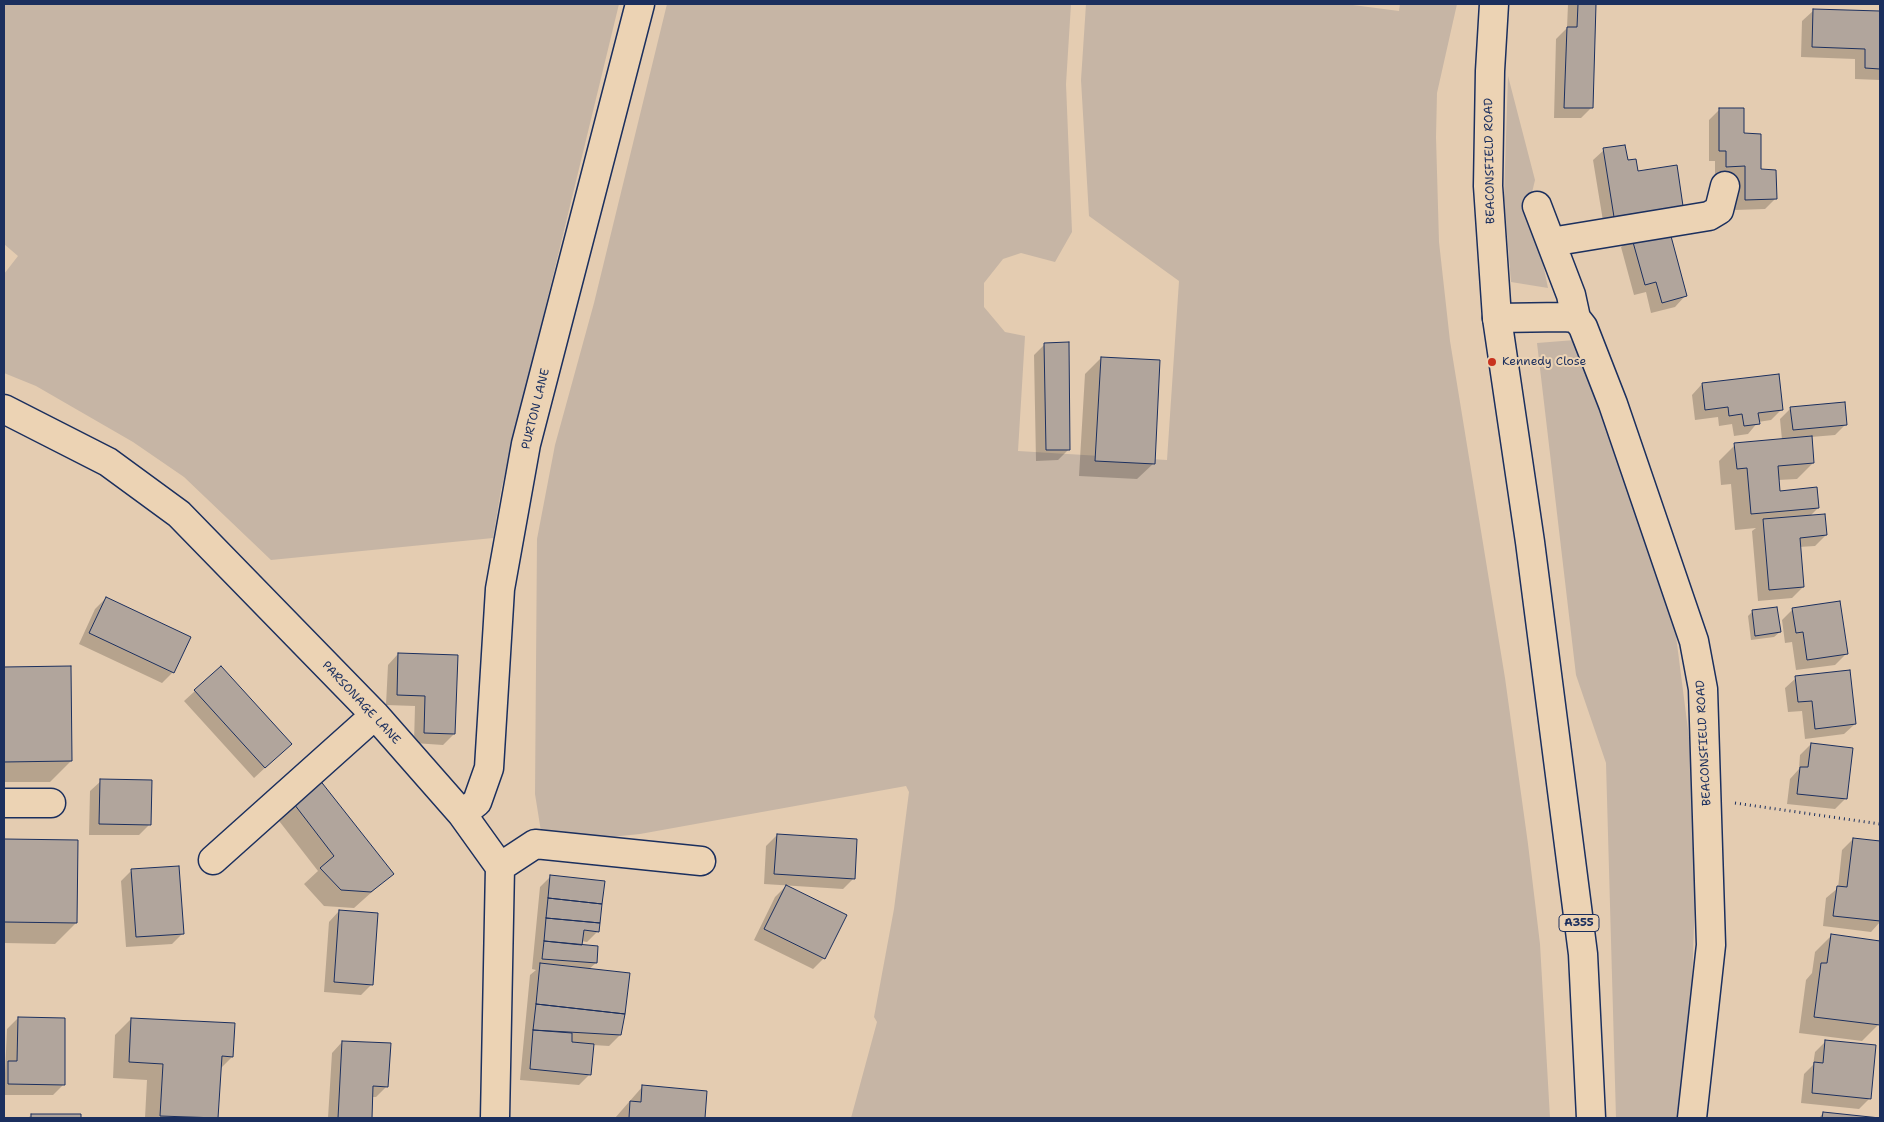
<!DOCTYPE html>
<style>
body{margin:0}
#map{position:relative;width:1884px;height:1122px;overflow:hidden;background:#e4ccb1;font-family:"Shantell Sans",sans-serif}
canvas{display:block}
.frame{position:absolute;inset:0;border:5px solid #1b2f5e;pointer-events:none}
</style>
<div id="map">
<canvas width="1884" height="1122"></canvas>
<div class="frame"></div>
</div>
<script>
const ctx = document.querySelector('canvas').getContext('2d');
ctx.lineJoin = 'round';
function paint(path, color) { ctx.fillStyle = color; ctx.fill(path, 'evenodd'); }
const shape = rows => new Path2D(rows.map(r => 'M' + r).join(''));
function strokePath(path, color, width, dash) { ctx.strokeStyle = color; ctx.lineWidth = width; ctx.lineCap = dash ? 'butt' : 'round'; ctx.setLineDash(dash || []); ctx.stroke(path); }
function label(font, color, halo, rows, align = 'center') {
  ctx.font = font + ' "Shantell Sans",sans-serif'; ctx.lineWidth = 4; ctx.setLineDash([]); ctx.textBaseline = 'middle'; ctx.strokeStyle = halo; ctx.fillStyle = color; for (const [text, x, y, turn = 0] of rows) {
    ctx.save(); ctx.translate(x, y); ctx.rotate((+turn || 0) * Math.PI / 180); ctx.textAlign = isNaN(turn) ? turn : align; if (halo) ctx.strokeText(text, 0, 0); ctx.fillText(text, 0, 0); ctx.restore();
  }
}
paint(shape([
 [4,4,619,4,501,490,493,538,271,560,184,477,133,442,36,386,4,373,4,274,18,256,4,244],
 [667,4,1071,4,1066,84,1072,232,1055,262,1021,253,1003,259,984,283,984,307,1005,332,1025,336,1018,451,1167,460,1179,281,1089,216,1081,80,1086,4,1345,4,1399,11,1400,4,1457,4,1437,93,1436,137,1439,242,1450,341,1505,678,1528,844,1540,944,1550,1118,851,1118,877,1022,874,1017,894,909,909,792,906,786,640,834,543,844,535,794,537,539,555,445,594,303],
 [1508,76,1535,180,1530,201,1548,288,1511,282,1504,198],
 [1575,340,1675,628,1698,808,1690,1042,1679,1118,1616,1118,1606,763,1576,675,1537,343]
]), '#c6b5a5');
paint(shape([
 [1568,4,1594,4,1591,108,1581,118,1554,118,1556,39,1567,28],
 [1813,11,1880,13,1880,80,1855,79,1855,59,1801,57,1802,21],
 [1720,109,1743,135,1775,199,1765,209,1735,210,1735,177,1715,177,1715,161,1709,161,1709,120],
 [1604,150,1627,162,1637,173,1682,205,1671,216,1604,227,1593,160],
 [1632,236,1685,296,1675,307,1651,313,1646,292,1634,295,1621,247],
 [1045,344,1069,449,1058,460,1036,461,1034,355],
 [1101,358,1154,463,1137,479,1079,476,1085,374],
 [1702,384,1782,409,1771,420,1758,422,1748,434,1734,436,1732,424,1719,426,1718,417,1695,420,1692,395],
 [1791,408,1846,424,1835,435,1811,437,1813,463,1797,479,1778,480,1779,492,1818,508,1809,517,1826,535,1815,546,1799,547,1803,587,1792,598,1758,601,1752,531,1756,528,1735,530,1731,484,1721,485,1719,461,1735,445,1782,440,1780,419],
 [106,598,173,672,162,683,79,644,95,609],
 [1793,609,1846,654,1835,665,1796,670,1792,642,1785,643,1782,620],
 [1753,611,1780,632,1774,637,1751,640,1748,616],
 [398,654,454,734,443,745,414,743,415,706,386,705,388,665],
 [70,667,71,761,50,782,4,782,4,668],
 [1796,678,1855,724,1844,734,1805,739,1802,711,1788,712,1785,688],
 [195,691,280,754,254,778,184,701],
 [1811,744,1846,798,1835,809,1787,804,1790,779,1799,769,1800,755],
 [101,781,150,824,139,835,89,835,90,791],
 [292,801,392,874,354,908,324,906,304,884,318,871,276,817],
 [777,835,853,879,843,889,764,884,766,846],
 [1853,839,1880,842,1880,922,1871,932,1823,926,1826,898,1838,888,1842,850],
 [4,840,77,841,76,923,55,944,4,943],
 [132,870,182,934,172,944,126,947,121,881],
 [551,876,598,931,587,942,581,941,580,946,596,963,588,970,620,1035,609,1046,593,1045,590,1074,579,1085,520,1080,530,975,536,970,532,969,540,887],
 [786,886,824,958,813,969,754,940,775,897],
 [339,911,372,984,361,995,324,992,329,922],
 [1831,936,1880,942,1878,1025,1862,1041,1799,1033,1806,980,1812,973,1815,952],
 [18,1018,63,1085,53,1095,4,1095,7,1029],
 [131,1019,232,1057,220,1069,217,1118,145,1118,147,1080,113,1078,115,1035],
 [342,1042,387,1086,376,1097,372,1097,371,1118,328,1118,332,1053],
 [1825,1042,1870,1098,1859,1109,1801,1103,1804,1074,1813,1065,1815,1052],
 [643,1086,706,1092,703,1118,615,1118],
 [1823,1113,1873,1118,1819,1118],
 [31,1115,79,1115,79,1118,28,1118]
]), '#0003');
const building = shape([
 [1578,4,1596,4,1593,108,1564,108,1567,27,1577,27,1578,4],
 [1813,9,1880,11,1880,69,1865,68,1865,49,1812,47,1813,9],
 [1719,108,1744,108,1744,133,1761,134,1761,169,1776,170,1777,199,1745,200,1745,166,1726,167,1726,151,1719,151,1719,108],
 [1625,145,1628,160,1636,159,1638,171,1677,165,1683,206,1614,217,1603,148,1625,145],
 [1668,225,1687,296,1662,303,1656,282,1645,285,1631,235,1668,225],
 [1069,342,1070,450,1046,450,1044,343,1069,342],
 [1101,357,1160,360,1155,464,1095,461,1101,357],
 [1779,374,1783,410,1758,413,1760,424,1744,426,1742,414,1729,416,1728,407,1705,410,1702,383,1779,374],
 [1845,402,1847,425,1793,430,1790,407,1845,402],
 [1812,436,1814,463,1778,466,1780,491,1817,487,1819,508,1751,514,1747,468,1737,469,1734,443,1812,436],
 [1825,514,1827,535,1800,538,1804,587,1769,590,1763,519,1825,514],
 [106,597,191,637,174,673,89,633,106,597],
 [1840,601,1848,654,1807,660,1803,632,1796,633,1792,608,1840,601],
 [1777,607,1781,632,1755,636,1752,610,1777,607],
 [398,653,458,655,455,734,424,733,425,696,397,695,398,653],
 [71,666,72,761,4,762,4,667,71,666],
 [221,666,292,744,265,768,194,690,221,666],
 [1850,670,1856,724,1815,729,1812,701,1798,702,1795,676,1850,670],
 [1811,743,1853,748,1847,799,1797,794,1800,767,1808,767,1811,743],
 [100,779,152,780,151,825,99,824,100,779],
 [319,779,394,874,371,892,341,890,320,868,334,856,291,800,319,779],
 [777,834,857,839,855,879,774,874,777,834],
 [1853,838,1880,841,1880,921,1833,916,1837,886,1847,887,1853,838],
 [4,839,78,840,77,923,4,922,4,839],
 [179,866,184,934,136,937,131,869,179,866],
 [550,875,605,881,602,904,548,898,550,875],
 [786,885,847,915,825,959,764,929,786,885],
 [548,898,602,904,600,923,546,918,548,898],
 [339,910,378,913,373,985,334,982,339,910],
 [546,918,600,923,599,932,584,930,582,945,544,941,546,918],
 [1831,934,1880,941,1880,1025,1814,1017,1821,963,1827,963,1831,934],
 [544,941,598,946,597,963,542,959,544,941],
 [540,963,630,973,625,1014,536,1004,540,963],
 [536,1004,625,1014,621,1035,533,1030,536,1004],
 [18,1017,65,1018,65,1085,8,1084,8,1061,17,1061,18,1017],
 [131,1018,235,1023,233,1057,222,1056,218,1118,160,1116,163,1064,129,1062,131,1018],
 [533,1030,572,1033,572,1042,594,1044,591,1075,530,1069,533,1030],
 [1825,1040,1876,1045,1871,1099,1812,1093,1814,1062,1823,1063,1825,1040],
 [342,1041,391,1043,388,1087,373,1086,372,1118,338,1118,342,1041],
 [642,1085,707,1091,705,1118,629,1118,630,1101,641,1102,642,1085],
 [1823,1112,1880,1118,1822,1118,1823,1112],
 [31,1114,81,1114,81,1118,31,1118,31,1114]
]);
paint(building, '#b1a59c');
strokePath(building, '#1b2f5e', 1);
const minor = shape([
 [1537,206,1571,295,1576,318],
 [1551,242,1709,216,1719,210,1725,186],
 [1497,318,1564,317,1576,318,1583,327,1613,404,1694,641,1703,689,1711,945,1692,1118],
 [4,409,108,462,179,514,375,715,462,814,500,867,495,1118],
 [4,803,51,803],
 [462,814,477,802,489,768,500,589,526,444,640,4],
 [213,860,375,715],
 [500,867,535,844,701,861]
]);
const major = shape([
 [1494,4,1490,71,1488,186,1497,318,1530,542,1583,954,1591,1118]
]);
strokePath(minor, '#1b2f5e', 31);
strokePath(major, '#1b2f5e', 31);
strokePath(shape([
 [1735,803,1880,824]
]), '#1b2f5e', 3, [1, 4]);
strokePath(minor, '#ecd3b4', 28);
strokePath(major, '#ecd3b4', 28);
for (const [x, y, r, color] of [
 [1492,362,5,"#c8321e"]
]) { const dot = new Path2D(); dot.arc(x, y, r, 0, 2 * Math.PI); ctx.fillStyle = color; ctx.fill(dot); strokePath(dot, '#ecd3b4', 2); }
for (const [x, y, w] of [
 [1579,923,40]
]) { const box = new Path2D(); box.roundRect(x - w / 2, y - 8.5, w, 17, 4); ctx.fillStyle = '#ecd3b4'; ctx.fill(box); strokePath(box, '#1b2f5e', 1); }
label('bold 11px', '#1b2f5e', null, [
 ["A355",1579,923]
]);
label('12px', '#1b2f5e', '#ecd3b4', [
 ["BEACONSFIELD ROAD",1490,161,-91],
 ["PURTON LANE",536,409,-76],
 ["PARSONAGE LANE",361,703,47],
 ["BEACONSFIELD ROAD",1704,743,-93]
]);
label('12px', '#1b2f5e', '#ecd3b4', [
 ["Kennedy Close",1502,362]
], 'left');
</script>
